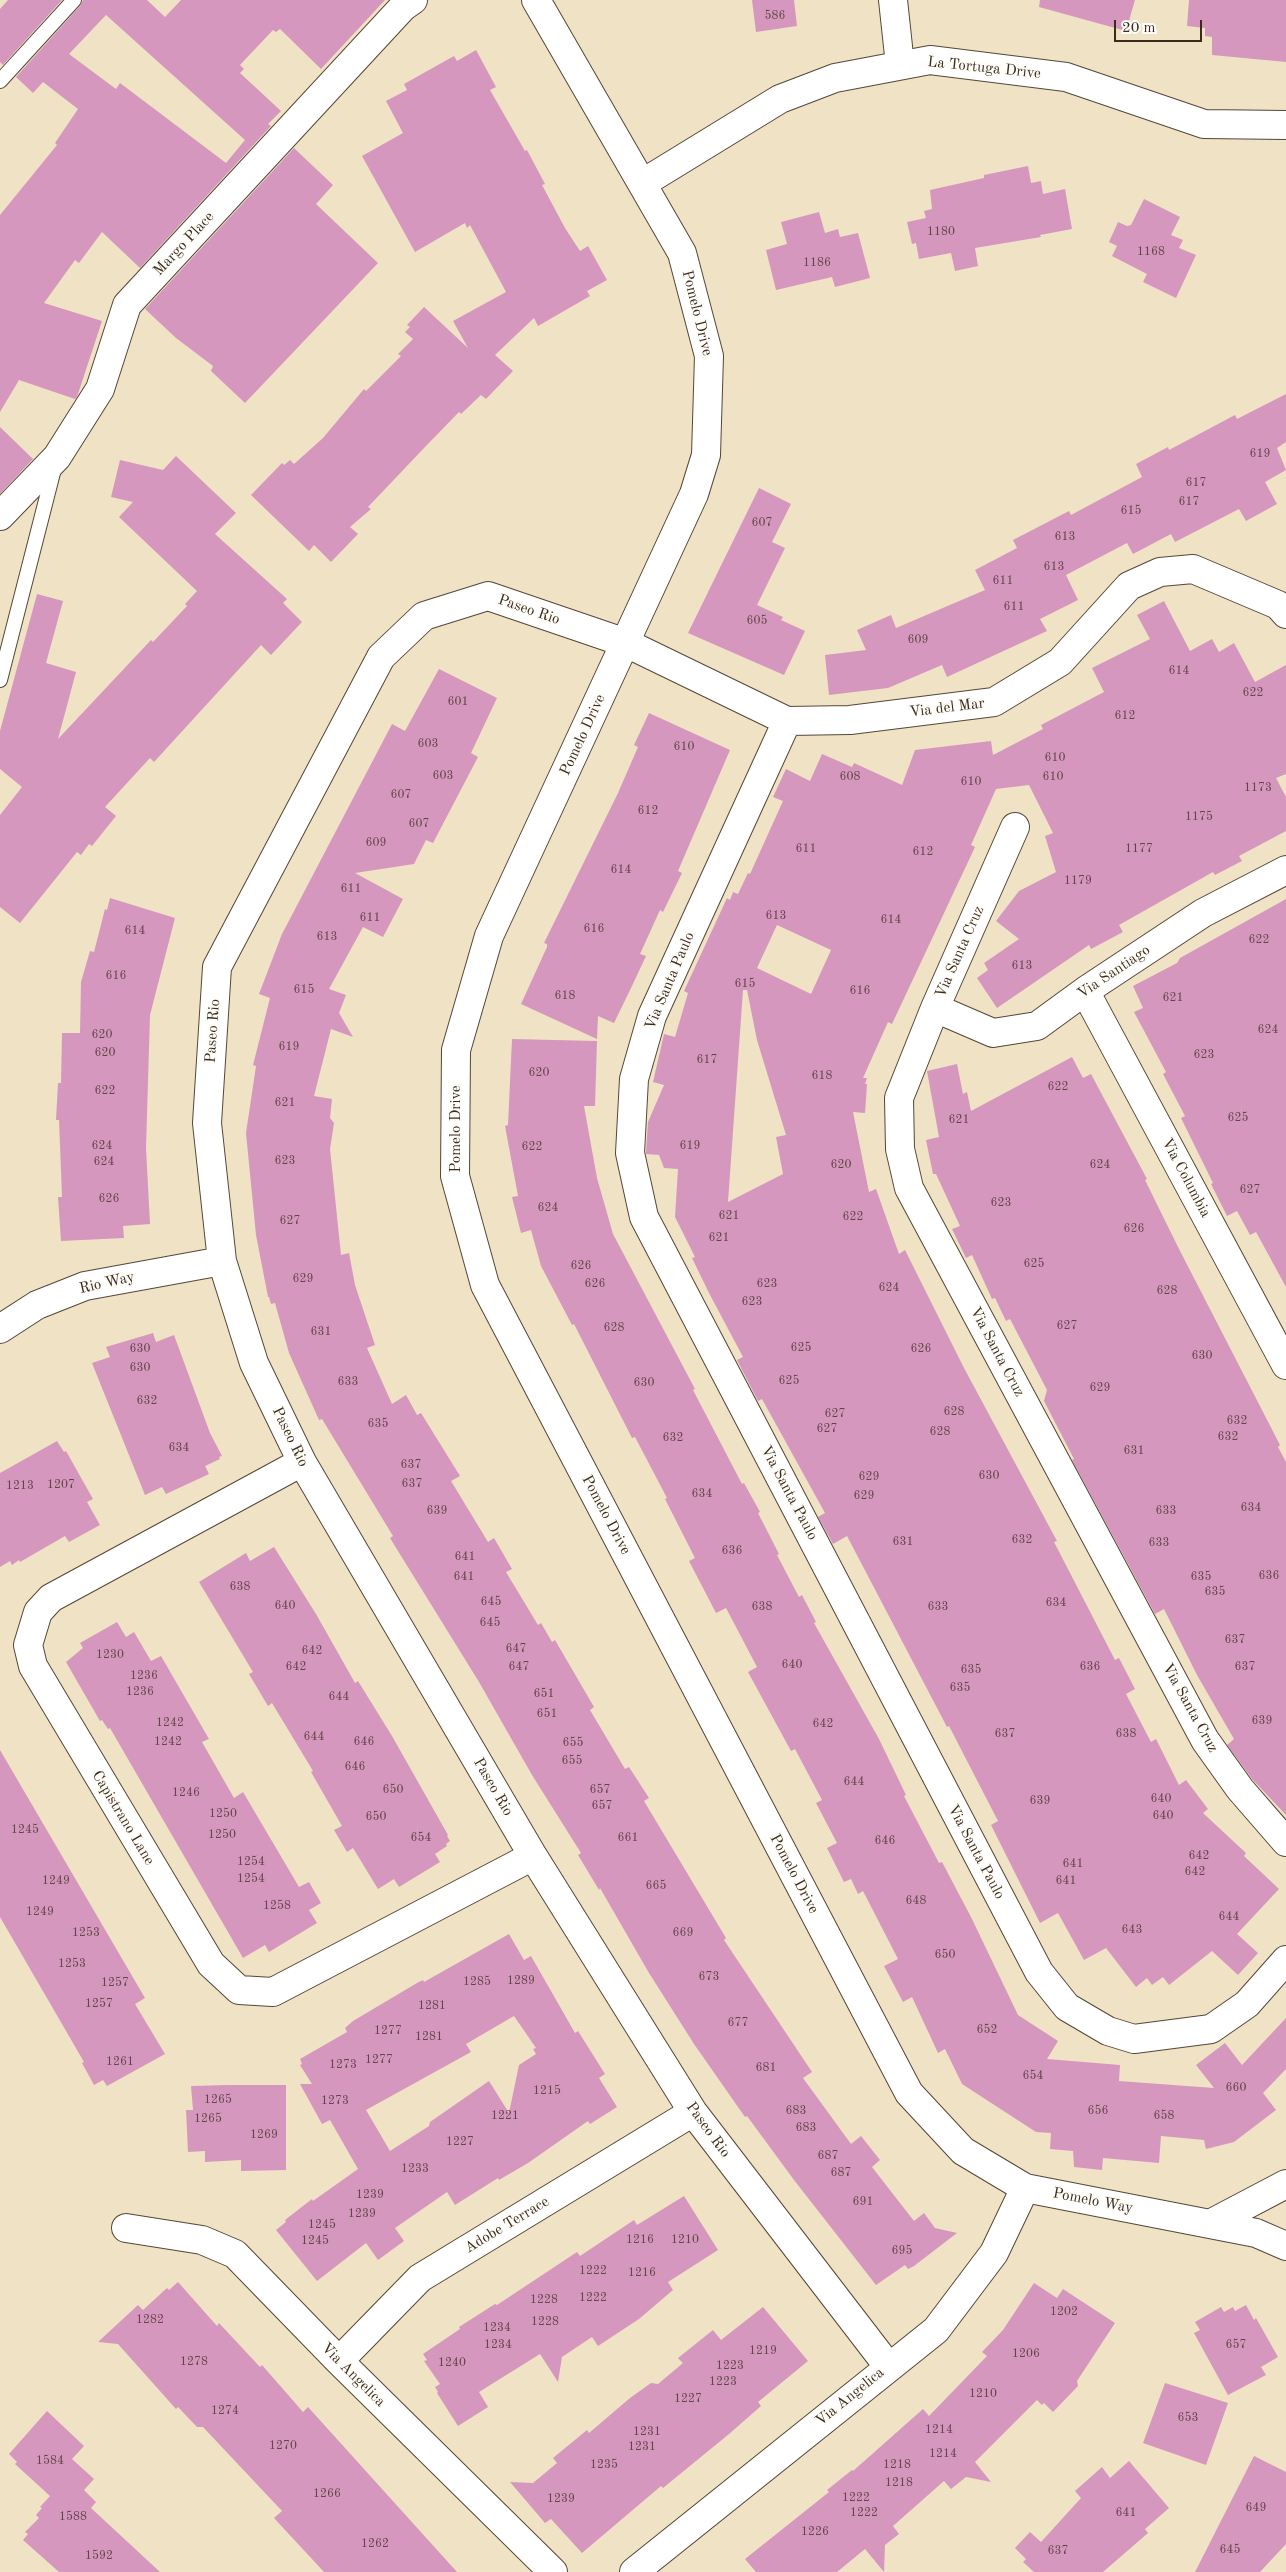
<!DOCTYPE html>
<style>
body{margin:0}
#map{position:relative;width:1286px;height:2572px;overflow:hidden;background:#f0e2c4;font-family:"Old Standard TT",serif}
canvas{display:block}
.scale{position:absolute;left:1114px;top:20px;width:88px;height:22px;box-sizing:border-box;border:2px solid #3b2a1e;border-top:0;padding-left:6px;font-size:15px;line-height:18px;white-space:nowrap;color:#3b2a1e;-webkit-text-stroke:4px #fdfcf7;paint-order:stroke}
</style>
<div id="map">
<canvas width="1286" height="2572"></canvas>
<div class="scale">20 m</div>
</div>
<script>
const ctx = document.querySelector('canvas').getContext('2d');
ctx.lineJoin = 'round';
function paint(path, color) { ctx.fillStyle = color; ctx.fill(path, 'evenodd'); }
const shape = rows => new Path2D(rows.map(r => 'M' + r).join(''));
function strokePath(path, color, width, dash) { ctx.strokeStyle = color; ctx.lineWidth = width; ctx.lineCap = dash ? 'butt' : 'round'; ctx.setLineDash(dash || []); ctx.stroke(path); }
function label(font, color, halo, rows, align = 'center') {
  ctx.font = font + ' "Old Standard TT",serif'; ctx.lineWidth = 4; ctx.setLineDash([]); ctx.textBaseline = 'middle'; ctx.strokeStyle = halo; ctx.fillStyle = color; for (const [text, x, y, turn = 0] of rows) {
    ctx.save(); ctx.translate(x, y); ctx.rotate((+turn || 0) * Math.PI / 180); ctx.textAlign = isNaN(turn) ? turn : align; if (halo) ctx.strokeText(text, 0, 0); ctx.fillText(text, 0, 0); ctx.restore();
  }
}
paint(shape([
 [8,0,62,0,3,65,0,62,0,9],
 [83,0,147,0,165,17,181,0,385,0,321,69,280,29,276,32,273,30,240,65,244,69,240,73,281,111,268,124,271,126,140,268,102,232,79,263,75,260,44,303,102,321,77,397,75,399,19,380,0,412,0,215,57,145,55,143,78,109,43,82,33,93,16,77,80,6],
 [106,15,245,140,226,163,120,83,116,89,69,54],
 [752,0,794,0,797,26,756,32],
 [1040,0,1135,0,1126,31,1039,7],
 [1189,0,1286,0,1286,62,1212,55,1212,37,1205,36,1205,28,1187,26],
 [476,50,496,87,490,90,525,151,527,150,545,184,542,185,565,228,580,251,588,246,607,280,587,291,590,296,538,326,534,318,495,355,513,371,486,399,481,395,461,414,459,412,425,447,368,507,371,509,350,527,358,534,331,562,314,545,309,551,251,495,282,463,284,465,290,460,294,464,323,438,364,389,366,391,401,356,398,354,413,339,405,332,410,327,407,325,424,307,468,348,453,321,506,292,470,225,467,228,465,223,415,252,362,156,403,133,386,101,407,90,404,84,454,56,457,61],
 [294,148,333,185,316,204,378,263,245,403,211,371,213,366,176,338,145,309],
 [1028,166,1031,183,1041,181,1043,194,1065,189,1072,229,1040,235,1041,237,975,248,978,266,955,271,951,253,919,259,916,243,912,244,907,222,926,218,924,211,932,209,930,190,984,178,984,175],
 [1144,199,1180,217,1171,235,1183,240,1179,248,1196,255,1176,298,1143,282,1147,274,1112,256,1117,246,1109,242,1118,222,1127,226,1131,225],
 [819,212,825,233,838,229,840,237,858,233,870,278,835,287,832,277,776,290,766,250,787,244,781,222],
 [1286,394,1286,442,1277,448,1286,470,1265,482,1277,504,1246,521,1239,509,1175,542,1171,534,1133,554,1127,543,1066,575,1078,600,1040,619,1047,631,947,677,942,665,888,688,829,695,825,655,866,650,857,630,891,615,896,628,985,590,975,570,1017,548,1013,540,1069,511,1071,515,1142,477,1136,464,1168,447,1169,450,1235,415,1237,419],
 [0,427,33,459,0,494],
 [176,456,236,513,215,534,287,599,283,603,302,622,271,655,261,645,154,762,150,758,105,807,116,816,92,846,89,844,81,855,77,852,20,923,0,907,0,815,22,787,0,769,0,731,37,594,63,601,46,663,76,672,58,739,151,640,153,642,187,606,185,604,197,591,119,517,133,502,111,497,120,460,163,470],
 [759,488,791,504,772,542,785,548,757,605,783,617,781,620,805,631,784,675,688,633],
 [1164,601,1190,651,1212,639,1219,652,1234,643,1255,682,1286,665,1286,774,1276,778,1286,797,1286,831,1239,856,1242,861,1215,875,1213,872,1119,925,1123,932,1091,949,1089,945,997,1008,977,978,988,970,984,963,1019,939,996,921,1019,891,1056,872,1045,836,1053,833,1029,785,996,789,971,845,975,847,892,1024,888,1022,863,1078,867,1078,865,1084,867,1084,865,1113,853,1112,869,1192,876,1189,899,1254,905,1250,964,1368,1057,1541,1054,1542,1115,1660,1119,1658,1135,1689,1126,1694,1151,1742,1156,1739,1179,1785,1186,1780,1208,1809,1203,1813,1246,1853,1244,1856,1279,1889,1237,1934,1258,1953,1238,1975,1212,1951,1169,1985,1163,1977,1152,1985,1147,1978,1136,1987,1106,1948,1084,1960,1058,1913,1040,1923,991,1825,998,1821,949,1726,947,1727,847,1536,833,1544,818,1517,825,1513,762,1399,758,1401,737,1360,743,1357,709,1293,692,1258,695,1257,675,1217,678,1169,664,1168,659,1155,646,1154,646,1152,648,1122,664,1085,653,1082,664,1034,675,1037,688,993,684,991,727,898,730,900,733,892,738,894,748,873,750,874,783,801,773,797,786,769,810,781,822,754,852,767,854,763,902,785,915,750,991,741,993,755,1043,729,1041,725,1104,692,1092,668,1150,639,1137,615],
 [777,925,831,950,811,994,757,968],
 [743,990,747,990,757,1040,786,1135,776,1137,783,1174,728,1202],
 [439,669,497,698,471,753,478,757,433,843,426,840,414,864,355,873,403,899,383,937,363,927,329,989,346,995,339,1013,353,1037,331,1029,314,1096,332,1099,330,1118,334,1123,330,1149,341,1255,349,1253,355,1285,375,1345,367,1348,392,1404,406,1395,417,1415,421,1413,460,1476,451,1481,488,1542,494,1538,512,1569,506,1572,538,1625,541,1623,552,1642,555,1640,594,1707,590,1710,625,1769,629,1767,649,1798,644,1801,726,1938,724,1940,812,2072,803,2078,851,2144,861,2136,880,2160,872,2167,914,2221,924,2213,935,2228,957,2233,914,2266,908,2269,905,2265,876,2285,794,2180,747,2116,745,2117,694,2044,649,1973,600,1888,599,1890,578,1855,581,1853,532,1775,479,1682,390,1538,393,1536,322,1419,319,1420,289,1353,275,1303,271,1304,269,1297,268,1297,256,1235,246,1133,256,1066,253,1065,270,998,259,994,282,934,392,724,405,731],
 [649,713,730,750,678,871,682,873,663,912,660,910,640,954,646,956,632,986,614,1023,598,1016,597,1039,521,1004,547,947,547,944,544,943,618,793,638,747,634,745],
 [110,898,175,918,150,1015,146,1148,150,1224,123,1226,124,1238,61,1241,58,1197,62,1197,59,1120,56,1120,58,1083,61,1083,62,1033,80,1033,81,982,90,951,94,952,105,909,107,910],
 [1286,899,1286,1287,1256,1232,1250,1235,1237,1211,1227,1216,1211,1184,1213,1183,1181,1118,1185,1116,1163,1074,1166,1072,1134,1012,1143,1008,1133,986,1177,963,1180,958],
 [512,1039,597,1041,595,1106,584,1106,597,1178,613,1234,695,1389,693,1390,742,1484,744,1483,760,1512,758,1513,779,1554,777,1555,799,1597,802,1595,816,1622,814,1623,879,1739,906,1795,904,1796,939,1863,942,1862,971,1917,1018,2015,1058,2041,1047,2059,1120,2065,1119,2081,1214,2088,1196,2065,1225,2043,1242,2065,1286,2018,1286,2069,1263,2093,1276,2110,1234,2142,1206,2149,1204,2140,1161,2136,1159,2163,1103,2158,1102,2170,1074,2167,1073,2151,1050,2149,1051,2133,1036,2132,962,2084,945,2049,938,2053,912,1997,903,2002,884,1966,898,1959,863,1891,858,1894,851,1879,844,1882,827,1848,837,1843,816,1803,822,1800,795,1749,791,1751,748,1672,757,1667,726,1608,716,1613,689,1561,695,1558,665,1499,667,1498,635,1437,632,1438,574,1324,572,1325,541,1266,531,1230,521,1233,512,1197,518,1196,505,1126,508,1125],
 [1072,1057,1083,1078,1091,1074,1147,1179,1145,1180,1178,1247,1280,1445,1278,1447,1286,1462,1286,1815,1252,1779,1227,1745,1234,1739,1197,1675,1164,1609,1155,1614,1072,1460,1074,1459,1044,1401,1047,1390,1010,1319,1006,1321,995,1298,992,1299,972,1255,966,1258,952,1229,960,1226,936,1174,933,1174,926,1140,939,1137,927,1071,957,1064,963,1094,967,1092,971,1111],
 [153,1333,156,1342,174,1335,210,1433,222,1456,219,1457,220,1459,205,1466,209,1474,166,1494,162,1487,145,1495,92,1363,110,1357,106,1347],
 [57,1441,64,1452,66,1451,93,1499,87,1502,100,1525,69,1542,65,1536,20,1562,19,1560,12,1565,10,1561,0,1567,0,1473],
 [274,1547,316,1614,355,1683,358,1681,392,1736,448,1835,447,1836,450,1841,446,1844,447,1846,435,1854,440,1862,399,1887,394,1879,378,1889,353,1848,347,1852,334,1830,342,1826,311,1772,313,1771,272,1703,268,1706,249,1674,253,1672,199,1582,246,1553,250,1561],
 [117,1622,126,1637,134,1632,151,1661,161,1656,209,1739,202,1742,234,1798,243,1792,299,1887,309,1882,321,1903,309,1910,317,1923,269,1952,265,1945,243,1958,110,1728,108,1729,102,1720,100,1721,66,1662,83,1648,80,1643],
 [0,1750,145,1998,135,2004,165,2054,107,2086,103,2080,94,2085,82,2063,84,2062,0,1917],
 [509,1934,524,1960,531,1956,575,2033,578,2031,605,2074,599,2078,617,2107,590,2124,588,2121,528,2163,499,2180,498,2178,455,2205,447,2192,395,2228,404,2241,378,2260,366,2243,317,2281,276,2230,286,2222,285,2220,312,2199,313,2201,358,2169,330,2120,322,2124,300,2084,312,2084,300,2065,302,2064,300,2059,347,2032,345,2028,353,2021,417,1983,423,1980,424,1982],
 [514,2016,536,2048,533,2049,536,2054,519,2065,509,2113,489,2081,430,2122,429,2126,390,2151,366,2110,471,2052,466,2044],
 [228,2085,286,2085,286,2170,241,2171,241,2160,205,2162,205,2151,188,2152,186,2110,193,2110,191,2086],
 [684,2196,718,2250,668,2282,673,2290,639,2319,598,2346,592,2337,562,2357,558,2382,540,2354,479,2392,488,2407,458,2426,437,2393,438,2392,435,2387,440,2384,424,2361,427,2360,423,2354,460,2329,459,2327,495,2304,497,2305,577,2252,580,2256,634,2220,637,2225],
 [178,2282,217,2326,219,2323,260,2367,262,2365,303,2412,308,2407,457,2572,324,2572,274,2518,282,2511,203,2427,197,2427,178,2407,176,2409,118,2344,98,2342,138,2305,143,2310,167,2288,169,2290],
 [1034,2283,1057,2298,1063,2289,1115,2323,1077,2381,1078,2386,1053,2412,1044,2403,1042,2405,1037,2400,975,2462,991,2482,966,2477,951,2489,944,2481,893,2526,899,2534,885,2545,884,2572,865,2549,837,2572,756,2572,745,2559,829,2492,827,2490,852,2470,853,2471,923,2409,929,2416,987,2356,982,2352,1003,2330],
 [1246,2305,1254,2320,1256,2318,1278,2357,1261,2367,1266,2375,1228,2395,1194,2333,1200,2330,1195,2322,1221,2307,1224,2312,1233,2307,1235,2311],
 [763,2307,808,2361,758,2402,761,2406,729,2434,663,2488,661,2486,582,2553,551,2519,545,2523,510,2482,533,2483,557,2463,553,2458,587,2430,589,2433,630,2398,651,2383,658,2384,683,2363,678,2358,713,2330,721,2340],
 [1165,2383,1228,2403,1206,2465,1143,2443],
 [47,2411,84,2446,72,2459,94,2479,84,2490,96,2502,91,2508,160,2572,59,2572,23,2540,28,2534,25,2532,39,2518,36,2515,42,2508,40,2507,50,2496,15,2464,17,2462,9,2454],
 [1254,2456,1286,2472,1286,2544,1260,2572,1195,2572],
 [1129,2461,1169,2508,1145,2529,1148,2533,1103,2572,1034,2572,1023,2562,1026,2559,1015,2548,1030,2532,1041,2542,1081,2498,1075,2491,1102,2467,1110,2478]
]), '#d697bf');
const service = shape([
 [0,81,74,0],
 [0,680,55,465]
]);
const minor = shape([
 [893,0,900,65],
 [0,516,57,457,100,389,127,305,403,7,413,0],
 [787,721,652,1016,634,1079,630,1153,644,1217,1039,1972,1067,2007,1108,2031,1134,2039,1211,2029,1247,2004,1286,1960],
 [1015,827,935,1008,899,1098,900,1149,909,1188,1205,1740,1240,1789,1286,1842],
 [1085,991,1286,1365],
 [935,1008,993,1033,1037,1026,1085,991,1203,913,1286,870],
 [0,1329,37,1305,85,1286,222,1261],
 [302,1462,51,1598,38,1612,28,1645,33,1666,211,1964,239,1990,273,1992,533,1856],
 [126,2228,202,2240,235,2254,339,2361,553,2572],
 [339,2361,420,2278,693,2112],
 [888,2366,693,2112,533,1856,302,1462,254,1363,222,1261,207,1123,217,967,381,657,424,616,488,596,626,643,787,721,850,720,994,702,1060,662,1129,586,1160,572,1193,569,1278,605,1286,614],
 [634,2572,936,2330,994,2253,1025,2188]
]);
const tertiary = shape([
 [536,0,682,253,709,356,706,455,694,494,489,936,456,1050,455,1176,485,1285,909,2093,963,2151,1025,2188,1256,2233,1286,2246],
 [643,183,780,99,835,78,930,60,1066,77,1204,124,1286,125],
 [1210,2224,1286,2184]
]);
strokePath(service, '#564637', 16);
strokePath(minor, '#564637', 30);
strokePath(tertiary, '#564637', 30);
strokePath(service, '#fff', 14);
strokePath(minor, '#fff', 28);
strokePath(tertiary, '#fff', 28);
label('12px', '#624546', null, [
 ["586",775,16],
 ["1180",941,232],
 ["1168",1151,252],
 ["1186",817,263],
 ["619",1260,454],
 ["617",1196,483],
 ["617",1189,502],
 ["615",1131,511],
 ["607",762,523],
 ["613",1065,537],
 ["613",1054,567],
 ["611",1003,581],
 ["611",1014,607],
 ["605",757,621],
 ["609",918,640],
 ["614",1179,671],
 ["622",1253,693],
 ["601",458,702],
 ["612",1125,716],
 ["603",428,744],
 ["610",684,747],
 ["610",1055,758],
 ["603",443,776],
 ["608",850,777],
 ["610",1053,777],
 ["610",971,782],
 ["1173",1258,788],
 ["607",401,795],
 ["612",648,811],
 ["1175",1199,817],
 ["607",419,824],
 ["609",376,843],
 ["611",806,849],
 ["1177",1139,849],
 ["612",923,852],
 ["614",621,870],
 ["1179",1078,881],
 ["611",351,889],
 ["613",776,916],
 ["611",370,918],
 ["614",891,920],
 ["616",594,929],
 ["614",135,931],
 ["613",327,937],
 ["622",1259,940],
 ["613",1022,966],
 ["616",116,976],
 ["615",745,984],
 ["615",304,990],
 ["616",860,991],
 ["618",565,996],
 ["621",1173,998],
 ["624",1268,1030],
 ["620",102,1035],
 ["619",289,1047],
 ["620",105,1053],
 ["623",1204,1055],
 ["617",707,1060],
 ["620",539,1073],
 ["618",822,1076],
 ["622",1058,1087],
 ["622",105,1091],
 ["621",285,1103],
 ["625",1238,1118],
 ["621",959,1120],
 ["624",102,1146],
 ["619",690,1146],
 ["622",532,1147],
 ["623",285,1161],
 ["624",104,1162],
 ["620",841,1165],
 ["624",1100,1165],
 ["627",1250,1190],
 ["626",109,1199],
 ["623",1001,1203],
 ["624",548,1208],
 ["621",729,1216],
 ["622",853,1217],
 ["627",290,1221],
 ["626",1134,1229],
 ["621",719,1238],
 ["625",1034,1264],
 ["626",581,1266],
 ["629",303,1279],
 ["626",595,1284],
 ["623",767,1284],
 ["624",889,1288],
 ["628",1167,1291],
 ["623",752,1302],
 ["627",1067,1326],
 ["628",614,1328],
 ["631",321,1332],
 ["625",801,1348],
 ["630",140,1349],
 ["626",921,1349],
 ["630",1202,1356],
 ["630",140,1368],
 ["625",789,1381],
 ["633",348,1382],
 ["630",644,1383],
 ["629",1100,1388],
 ["632",147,1401],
 ["628",954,1412],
 ["627",835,1414],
 ["632",1237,1421],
 ["635",378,1424],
 ["627",827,1429],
 ["628",940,1432],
 ["632",1228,1437],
 ["632",673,1438],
 ["634",179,1448],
 ["631",1134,1451],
 ["637",411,1465],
 ["630",989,1476],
 ["629",869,1477],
 ["637",412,1484],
 ["1207",61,1485],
 ["1213",20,1486],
 ["634",702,1494],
 ["629",864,1496],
 ["634",1251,1508],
 ["639",437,1511],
 ["633",1166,1511],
 ["632",1022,1540],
 ["631",903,1542],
 ["633",1159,1543],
 ["636",732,1551],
 ["641",465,1557],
 ["636",1269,1576],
 ["641",464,1577],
 ["635",1201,1577],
 ["638",240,1587],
 ["635",1215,1592],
 ["645",491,1602],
 ["634",1056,1603],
 ["640",285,1606],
 ["638",762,1607],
 ["633",938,1607],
 ["645",490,1623],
 ["637",1235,1640],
 ["647",516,1649],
 ["642",312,1651],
 ["1230",110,1655],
 ["640",792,1665],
 ["642",296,1667],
 ["647",519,1667],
 ["636",1090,1667],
 ["637",1245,1667],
 ["635",971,1670],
 ["1236",144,1676],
 ["635",960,1688],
 ["1236",140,1692],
 ["651",544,1694],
 ["644",339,1697],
 ["651",547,1714],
 ["639",1262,1721],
 ["1242",170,1723],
 ["642",823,1724],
 ["637",1005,1734],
 ["638",1126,1734],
 ["644",314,1737],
 ["1242",168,1742],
 ["646",364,1742],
 ["655",573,1743],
 ["655",572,1761],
 ["646",355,1767],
 ["644",854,1782],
 ["650",393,1790],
 ["657",600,1790],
 ["1246",186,1793],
 ["640",1161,1799],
 ["639",1040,1801],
 ["657",602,1806],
 ["1250",223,1814],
 ["640",1163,1816],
 ["650",376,1817],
 ["1245",25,1830],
 ["1250",222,1835],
 ["654",421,1838],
 ["661",628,1838],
 ["646",885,1841],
 ["642",1199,1856],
 ["1254",251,1862],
 ["641",1073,1864],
 ["642",1195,1872],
 ["1254",251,1879],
 ["1249",56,1881],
 ["641",1066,1881],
 ["665",656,1886],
 ["648",916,1901],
 ["1258",277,1906],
 ["1249",40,1912],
 ["644",1229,1917],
 ["643",1132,1930],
 ["1253",86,1933],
 ["669",683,1933],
 ["650",945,1955],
 ["1253",72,1964],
 ["673",709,1977],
 ["1289",521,1981],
 ["1285",477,1982],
 ["1257",115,1983],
 ["1257",99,2004],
 ["1281",432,2006],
 ["677",738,2023],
 ["652",987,2030],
 ["1277",388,2031],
 ["1281",429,2037],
 ["1277",379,2060],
 ["1261",120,2062],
 ["1273",343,2065],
 ["681",766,2068],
 ["654",1033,2076],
 ["660",1236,2088],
 ["1215",547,2091],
 ["1265",218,2100],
 ["1273",335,2101],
 ["683",796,2111],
 ["656",1098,2111],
 ["1221",505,2116],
 ["658",1164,2116],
 ["1265",208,2119],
 ["683",806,2128],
 ["1269",264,2135],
 ["1227",460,2142],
 ["687",828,2156],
 ["1233",415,2169],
 ["687",841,2173],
 ["1239",370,2195],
 ["691",863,2202],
 ["1239",362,2214],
 ["1245",322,2225],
 ["1216",640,2240],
 ["1210",685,2240],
 ["1245",315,2241],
 ["695",902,2251],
 ["1222",593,2271],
 ["1216",642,2273],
 ["1222",593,2298],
 ["1228",544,2300],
 ["1202",1064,2312],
 ["1282",150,2320],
 ["1228",545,2322],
 ["1234",497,2328],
 ["1234",498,2345],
 ["657",1236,2345],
 ["1219",763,2351],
 ["1206",1026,2354],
 ["1278",194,2362],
 ["1240",452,2363],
 ["1223",730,2366],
 ["1223",723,2382],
 ["1210",983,2394],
 ["1227",688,2399],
 ["1274",225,2411],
 ["653",1188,2418],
 ["1214",939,2430],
 ["1231",647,2432],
 ["1270",283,2446],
 ["1231",642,2447],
 ["1214",943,2454],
 ["1584",50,2461],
 ["1235",604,2465],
 ["1218",897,2465],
 ["1218",899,2483],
 ["1266",327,2494],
 ["1222",856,2498],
 ["1239",561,2499],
 ["649",1256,2508],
 ["1222",864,2513],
 ["641",1126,2513],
 ["1588",73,2517],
 ["1226",815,2532],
 ["1262",375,2544],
 ["645",1230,2550],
 ["637",1058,2551],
 ["1592",99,2556]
]);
label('15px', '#3b2a1e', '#fdfcf7', [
 ["La Tortuga Drive",984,68,6],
 ["Margo Place",184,244,-47],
 ["Pomelo Drive",697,313,76],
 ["Paseo Rio",529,610,19],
 ["Via del Mar",947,708,-7],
 ["Pomelo Drive",583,735,-65],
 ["Via Santa Cruz",960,952,-66],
 ["Via Santiago",1114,972,-34],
 ["Via Santa Paulo",670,981,-67],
 ["Paseo Rio",213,1031,-86],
 ["Pomelo Drive",456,1129,-90],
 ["Via Columbia",1186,1178,62],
 ["Rio Way",107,1283,-13],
 ["Via Santa Cruz",997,1352,62],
 ["Paseo Rio",290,1437,64],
 ["Via Santa Paulo",789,1493,62],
 ["Pomelo Drive",606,1515,62],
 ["Via Santa Cruz",1190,1708,61],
 ["Paseo Rio",493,1787,60],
 ["Capistrano Lane",123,1818,59],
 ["Via Santa Paulo",976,1852,62],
 ["Pomelo Drive",794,1874,62],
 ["Paseo Rio",708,2130,54],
 ["Pomelo Way",1093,2201,11],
 ["Adobe Terrace",507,2225,-31],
 ["Via Angelica",353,2375,45],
 ["Via Angelica",850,2397,-39]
]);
</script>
